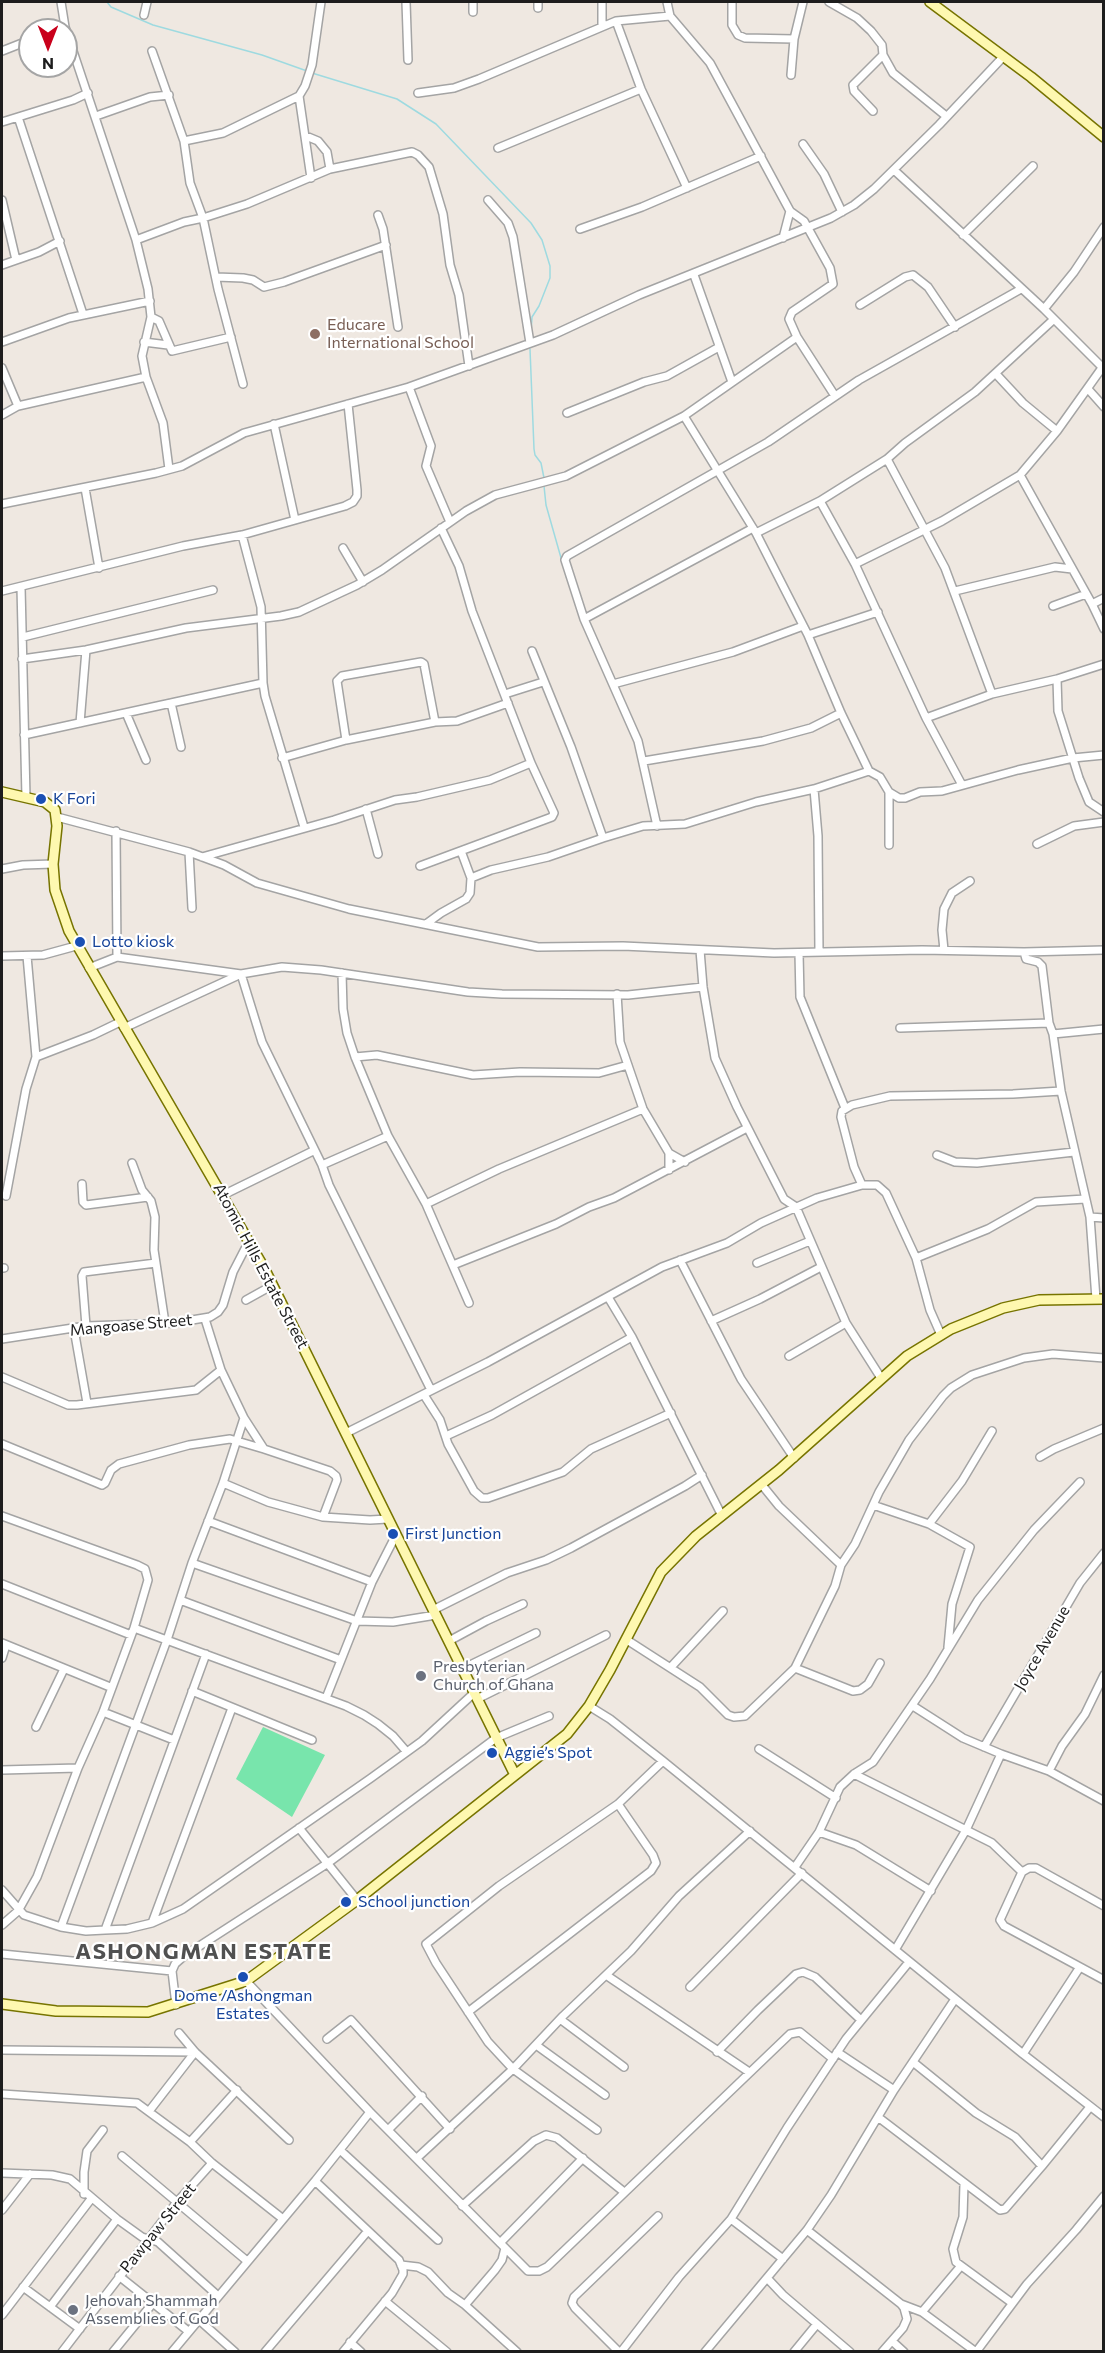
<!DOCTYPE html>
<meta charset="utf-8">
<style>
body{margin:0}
#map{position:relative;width:1105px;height:2353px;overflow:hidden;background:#efe8e1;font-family:Commissioner,sans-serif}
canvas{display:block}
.frame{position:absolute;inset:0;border:3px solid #1d1d1d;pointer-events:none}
.north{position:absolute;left:18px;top:18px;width:60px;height:60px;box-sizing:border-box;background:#fff;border:2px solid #a5a5a5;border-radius:50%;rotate:180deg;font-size:16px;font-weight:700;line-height:24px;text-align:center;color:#1d1d1d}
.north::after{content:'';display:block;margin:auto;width:21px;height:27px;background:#c9001b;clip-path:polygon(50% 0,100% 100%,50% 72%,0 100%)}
</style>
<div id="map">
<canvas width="1105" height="2353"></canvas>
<div class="frame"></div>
<div class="north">N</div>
</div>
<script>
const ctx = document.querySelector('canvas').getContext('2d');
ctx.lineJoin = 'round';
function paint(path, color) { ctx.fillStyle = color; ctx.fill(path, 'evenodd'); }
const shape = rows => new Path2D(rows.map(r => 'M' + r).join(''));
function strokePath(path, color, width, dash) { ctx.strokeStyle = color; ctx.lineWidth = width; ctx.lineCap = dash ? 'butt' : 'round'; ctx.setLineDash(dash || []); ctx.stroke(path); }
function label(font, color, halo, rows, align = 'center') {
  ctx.font = font + ' Commissioner,sans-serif'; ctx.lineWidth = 4.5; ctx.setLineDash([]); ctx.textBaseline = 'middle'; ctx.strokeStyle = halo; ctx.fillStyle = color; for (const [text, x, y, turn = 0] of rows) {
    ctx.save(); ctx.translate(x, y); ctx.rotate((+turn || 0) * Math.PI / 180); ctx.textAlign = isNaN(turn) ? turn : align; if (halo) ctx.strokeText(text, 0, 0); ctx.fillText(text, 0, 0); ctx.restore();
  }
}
paint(shape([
 [263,1727,325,1755,292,1817,236,1779]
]), '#78e5ac');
strokePath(shape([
 [107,2,111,7,153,25,262,55,307,71],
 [312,73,397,99,436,124,531,223,542,240,550,266,550,278,539,306,532,317,531,332],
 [530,349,534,449,535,455,541,463,544,478],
 [544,486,546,505,567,579]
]), '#9edae0', 1.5);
const street = shape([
 [61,2,65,27,136,240,148,289,151,317,142,356,146,377,163,423,169,469],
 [406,2,408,60],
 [473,2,473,12],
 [538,2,538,8],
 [667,2,670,16,710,63,790,211,804,221,830,268,833,284,792,312,789,319,797,337,835,396],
 [732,2,732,25,738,35,745,38,794,39],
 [829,2,857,18,871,31,882,45,883,55,893,73,946,116],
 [144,15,147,2],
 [616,21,641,89,687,188],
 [602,26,602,2],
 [2,51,30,40],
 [152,51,184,141,190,183,203,218,218,289,243,384],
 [791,75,794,39,803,2],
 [418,93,454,88,479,79,616,21,670,16],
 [299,96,311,178],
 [873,111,854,91,853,85,883,55],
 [96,116,150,97,169,95],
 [18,117,83,314],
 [2,122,73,100,88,93],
 [306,136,318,141,327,152,330,169],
 [184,141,223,133,299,96,305,86,312,65,321,2],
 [803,144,824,174,842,212],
 [498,148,641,89],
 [894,170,1044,309,1102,367],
 [2,200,16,260],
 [488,200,508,223,513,237,530,343],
 [378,215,383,229,398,327],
 [580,229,642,207,761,156],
 [963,235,1033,166],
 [783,238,790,211],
 [136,240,184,222,203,218,247,204,330,169,412,152,418,155,429,167,443,214,450,265,459,295,469,366],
 [2,265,39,252,60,241],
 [694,275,732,382],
 [216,277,243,278,253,280,264,287,284,282,386,245],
 [860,305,905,277,913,275,928,287,955,327],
 [1044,309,1074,272,1104,227],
 [151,317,159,321,172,351,231,337],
 [2,342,69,318,150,301],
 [144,342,168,345],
 [2,368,18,406],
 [996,374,1023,403,1057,431],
 [409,387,431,446,426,466,450,522],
 [1088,389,1104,407],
 [567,413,644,382,667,376,719,347],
 [2,415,18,406,146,377],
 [684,416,756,533,808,635,841,713,869,771,880,777,889,792,899,798,905,798,920,792,942,791,1018,770,1073,758,1104,755],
 [274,424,295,520],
 [887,459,945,568,992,694],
 [1020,475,1092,604,1104,629],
 [85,488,99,568],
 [820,501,855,564,926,718,962,785],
 [2,504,156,473,182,466,244,433,409,387,553,335,639,295,831,218,854,205,874,189,939,125,1003,57],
 [756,533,820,501,887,459,905,443,975,392,1053,320],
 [242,535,261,607,263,683,265,696,304,827],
 [343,548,363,582],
 [855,564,942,521,1020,475,1057,431,1104,365],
 [21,587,26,797],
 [2,591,183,546,242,535,345,506,353,502,357,496,357,490,348,404],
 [955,591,1055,567,1072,569],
 [1092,604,1104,598],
 [1053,606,1086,594],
 [584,619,753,528],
 [808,635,878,612],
 [23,637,213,590],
 [532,651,571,747,603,838],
 [22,659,86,650,186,628,281,616,299,612,357,585,382,570,466,511,495,495,566,476,684,416,797,337],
 [1057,679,1058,711,1079,778,1089,802,1104,812],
 [613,684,733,652,803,626],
 [505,694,543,682],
 [171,703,181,747],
 [126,713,146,760],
 [926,718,992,694,1057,679,1104,664],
 [80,723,86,650],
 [24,735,263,683],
 [346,740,337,681,342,676,421,662,424,664,435,722],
 [282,758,346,740,435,722,457,721,508,703],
 [644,761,763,741,811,728,841,713],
 [814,789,818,836,819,952],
 [889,792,889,845],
 [366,809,378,854],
 [57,817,189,852,224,865,257,883,349,909,538,947,623,946,774,953,922,950,1024,952,1104,950],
 [657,826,638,741,584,619,565,560,567,556,768,442,859,380,1021,289],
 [116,831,117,957],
 [1037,844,1074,826,1104,822],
 [189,852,192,908],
 [202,857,334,820,395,800,417,797,490,780,531,763],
 [420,866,552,817,554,813,531,763,472,611,459,566,441,528],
 [2,869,23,865,53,864],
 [471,878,491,870,548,857,603,838,643,826,685,824,756,802,814,789,869,771],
 [426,924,441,913,466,899,470,893,471,878,461,851],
 [700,950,703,987,715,1058,737,1107,784,1199,796,1207,846,1323,881,1378],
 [944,950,942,930,944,909,952,893,970,881],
 [1024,952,1026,959,1038,962,1042,966,1049,1023,1053,1034,1061,1091,1090,1217,1096,1299],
 [799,953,800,997,845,1108],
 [2,956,43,955,76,946],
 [89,968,117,957,241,974,262,1042,322,1165,329,1185,431,1390],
 [342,973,343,1009,347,1033,355,1057,388,1136,426,1204,469,1303],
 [617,994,620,1042,643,1109,669,1153,669,1170],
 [124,1028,241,974,282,967,321,970,468,992,502,994,628,995,703,987],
 [900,1028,1049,1023],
 [1053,1034,1104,1029],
 [36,1057,93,1035,120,1022],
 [355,1057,377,1055,473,1075,520,1072,599,1073,628,1065],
 [669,1153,685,1162],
 [937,1155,955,1162,977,1163,1074,1152],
 [132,1163,142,1190,151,1201,155,1217,154,1250,165,1323],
 [322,1165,388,1136],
 [82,1184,83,1202,86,1205,148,1197],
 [862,1185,854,1167,841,1117,842,1111,852,1105,890,1096,1013,1094,1061,1091],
 [223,1195,313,1151],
 [6,1196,26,1089,36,1057,27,956],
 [426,1204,499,1169,643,1109],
 [1090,1217,1104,1218],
 [916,1258,988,1229,1036,1202,1085,1199],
 [680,1260,741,1379,794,1458],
 [757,1263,810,1241],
 [453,1265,556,1224,589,1207,614,1198,747,1128],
 [2,1268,4,1268],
 [608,1297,632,1337,722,1516],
 [246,1300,273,1285],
 [205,1319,221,1370,244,1418,264,1449,330,1471,336,1476,337,1480,323,1517],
 [711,1321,760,1299,821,1267],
 [86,1326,82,1276,84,1272,156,1263],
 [74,1329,87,1403],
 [2,1339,86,1326,174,1323,210,1317,218,1312,223,1305,233,1272,249,1241],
 [789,1356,846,1323],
 [2,1377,68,1405,77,1405,196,1390,221,1370],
 [424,1395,440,1420,448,1444,474,1491,482,1498,488,1498,563,1472,591,1449,671,1413],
 [346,1433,488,1362,662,1267,727,1243,761,1223,817,1198,862,1185,877,1185,886,1193,916,1258,930,1310,941,1335],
 [446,1436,492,1415,632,1337],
 [2,1444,102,1485,105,1483,111,1470,119,1464,189,1445,230,1439,264,1449],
 [1040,1457,1054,1449,1104,1428],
 [223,1483,268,1502,323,1517,370,1520,388,1519],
 [762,1485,779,1506,841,1565],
 [873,1505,929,1524,970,1547,952,1604,948,1647],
 [2,1516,137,1565,145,1569,148,1580,134,1628,103,1712,78,1768,37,1877,18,1911,2,1925],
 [208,1521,372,1582],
 [929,1524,962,1481,992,1431],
 [192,1563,357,1621,393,1622,436,1615],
 [2,1584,131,1635],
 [180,1600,341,1660],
 [433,1610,507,1573,546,1560,571,1548,685,1486,702,1475],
 [134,1628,346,1706,364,1715,378,1724,393,1736,406,1751],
 [627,1640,700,1687,728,1715,734,1717,745,1716,795,1668,835,1586,841,1565,855,1544,879,1492,909,1440,943,1396,951,1388,972,1375,1024,1358,1053,1354,1104,1358],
 [449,1641,486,1621,523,1604],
 [2,1643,110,1687],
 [2,1658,6,1645],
 [671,1667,723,1611],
 [795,1668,853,1691,860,1690,868,1684,880,1663],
 [462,1669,536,1633],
 [192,1691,312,1740],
 [326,1698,372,1582,396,1535],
 [477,1699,606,1635],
 [589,1706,610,1719,663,1761,1023,2054,1104,2117],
 [913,1706,963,1738,1001,1754,1049,1771,1104,1801],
 [103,1712,174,1740],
 [36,1727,64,1669],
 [984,1747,1080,1583,1104,1553],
 [759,1749,836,1798],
 [2,1770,78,1768],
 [1049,1771,1062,1746,1085,1714,1104,1675],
 [854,1774,992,1843,1022,1872],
 [299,1828,357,1900],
 [819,1832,856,1845,931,1891],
 [795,1867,819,1832,840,1787,854,1774,873,1762,930,1679,978,1600,1034,1530,1080,1482],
 [2,1890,24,1915,61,1927,86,1931,105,1930,127,1929,152,1923,183,1909,371,1778,422,1741,474,1693],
 [1104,1906,1036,1868,1029,1868,1022,1872,1000,1920,1004,1926,1104,1980],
 [152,1923,232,1708],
 [61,1927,167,1640,192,1563,223,1483,244,1418],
 [105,1930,206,1654],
 [895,1950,966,1830,1001,1754],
 [2,1954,172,1971],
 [606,1975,749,2072],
 [246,1981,370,2112,528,2271,539,2271,547,2267,790,2034,800,2032,833,2059],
 [690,1987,802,1873],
 [176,2005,172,1971,175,1964,184,1956,328,1863,496,1738,549,1716],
 [468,2012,651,1871,656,1863,653,1855,618,1804],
 [560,2019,624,2067],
 [179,2033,195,2052,289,2140],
 [327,2039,351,2020,450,2129],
 [536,2045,605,2095],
 [2,2050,195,2052],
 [717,2052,758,2010,796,1974,803,1972,815,1977,861,2020],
 [837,2052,894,2090],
 [1023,2054,1080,1967],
 [913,2062,976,2113,1015,2137,1042,2166,1090,2107],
 [2,2094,137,2103,190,2142,212,2163,283,2219],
 [150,2110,195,2052],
 [878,2117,1000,2210,1005,2209,1042,2166],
 [388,2130,422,2096],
 [597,2130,513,2069,488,2042,436,1963,426,1944,499,1886,618,1804,663,1761],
 [190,2142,237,2090],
 [340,2150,438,2240],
 [122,2156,247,2261],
 [417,2158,513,2069,563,2016,631,1951,679,1896,750,1831],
 [2,2173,52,2175,70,2179,117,2219,142,2237,158,2242,217,2295],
 [315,2181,399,2260,403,2270,403,2274,392,2293,343,2352],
 [964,2184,963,2217,953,2249,956,2262,1012,2303],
 [84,2194,84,2172,87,2151,103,2130],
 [462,2206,534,2141,546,2135,557,2138,624,2192],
 [2,2210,30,2174],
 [731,2219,783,2259],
 [807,2230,901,2304,904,2308,907,2319,903,2328,882,2352],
 [500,2243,583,2158],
 [401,2265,418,2267,428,2272,448,2293,465,2305,495,2270,502,2260,505,2248],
 [119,2276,188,2331],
 [767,2278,783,2295,850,2352],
 [23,2287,80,2329],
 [385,2301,447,2352],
 [901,2304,922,2312,976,2352],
 [465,2305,517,2352],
 [50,2307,117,2219],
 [922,2312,960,2267],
 [2,2315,91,2199],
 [198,2319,235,2352],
 [892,2341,904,2352],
 [350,2342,361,2352],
 [62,2352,177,2202,212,2163],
 [113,2352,153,2303],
 [172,2352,315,2181,370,2112],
 [265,2352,367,2232],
 [619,2352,575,2308,572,2303,574,2297,658,2216],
 [621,2352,679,2277,731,2219,787,2128,846,2039,909,1962],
 [705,2352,807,2230,831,2195,894,2090,955,1999],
 [794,2352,817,2324],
 [976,2352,1027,2284,1076,2230,1104,2196]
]);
const secondary = shape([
 [930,2,1031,77,1104,137],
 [2,792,45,802,55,810,57,826,53,864,55,890,69,931,264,1268,515,1775],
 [2,2004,56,2011,148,2012,246,1981,357,1900,567,1734,589,1706,610,1670,661,1572,696,1536,779,1470,907,1356,951,1329,1003,1308,1039,1300,1104,1299]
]);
strokePath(street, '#a4a4a4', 10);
strokePath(secondary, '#777400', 12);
strokePath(street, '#fff', 7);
strokePath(secondary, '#fef8b0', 9);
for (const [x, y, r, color] of [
 [315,334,6,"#8d6e63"],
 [41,799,6,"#1a4fb4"],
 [80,942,6,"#1a4fb4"],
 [393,1534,6,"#1a4fb4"],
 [421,1676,6,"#6b7280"],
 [492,1753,6,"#1a4fb4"],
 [346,1902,6,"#1a4fb4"],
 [243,1977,6,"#1a4fb4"],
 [73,2310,6,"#6b7280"]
]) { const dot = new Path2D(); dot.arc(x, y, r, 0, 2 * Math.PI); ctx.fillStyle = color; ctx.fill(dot); strokePath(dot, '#fff', 2); }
label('16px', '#785e54', '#fff', [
 ["Educare",327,325],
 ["International School",327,343]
], 'left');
label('16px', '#164399', '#fff', [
 ["K Fori",53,799],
 ["Lotto kiosk",92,942],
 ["First Junction",405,1534],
 ["Aggie’s Spot",504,1753],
 ["School junction",358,1902],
 ["Dome /Ashongman",243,1996,"center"],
 ["Estates",243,2014,"center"]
], 'left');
label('16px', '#1d1d1d', '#fff', [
 ["Atomic Hills Estate Street",261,1266,62],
 ["Mangoase Street",131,1325,-5],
 ["Joyce Avenue",1042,1648,-60],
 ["Pawpaw Street",158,2228,-51]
]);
label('16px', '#5b616d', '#fff', [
 ["Presbyterian",433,1667],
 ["Church of Ghana",433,1685],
 ["Jehovah Shammah",85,2301],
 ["Assemblies of God",85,2319]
], 'left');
ctx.letterSpacing = '1.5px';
label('bold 22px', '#505050', '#fff', [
 ["ASHONGMAN ESTATE",204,1952]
]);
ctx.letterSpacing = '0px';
</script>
